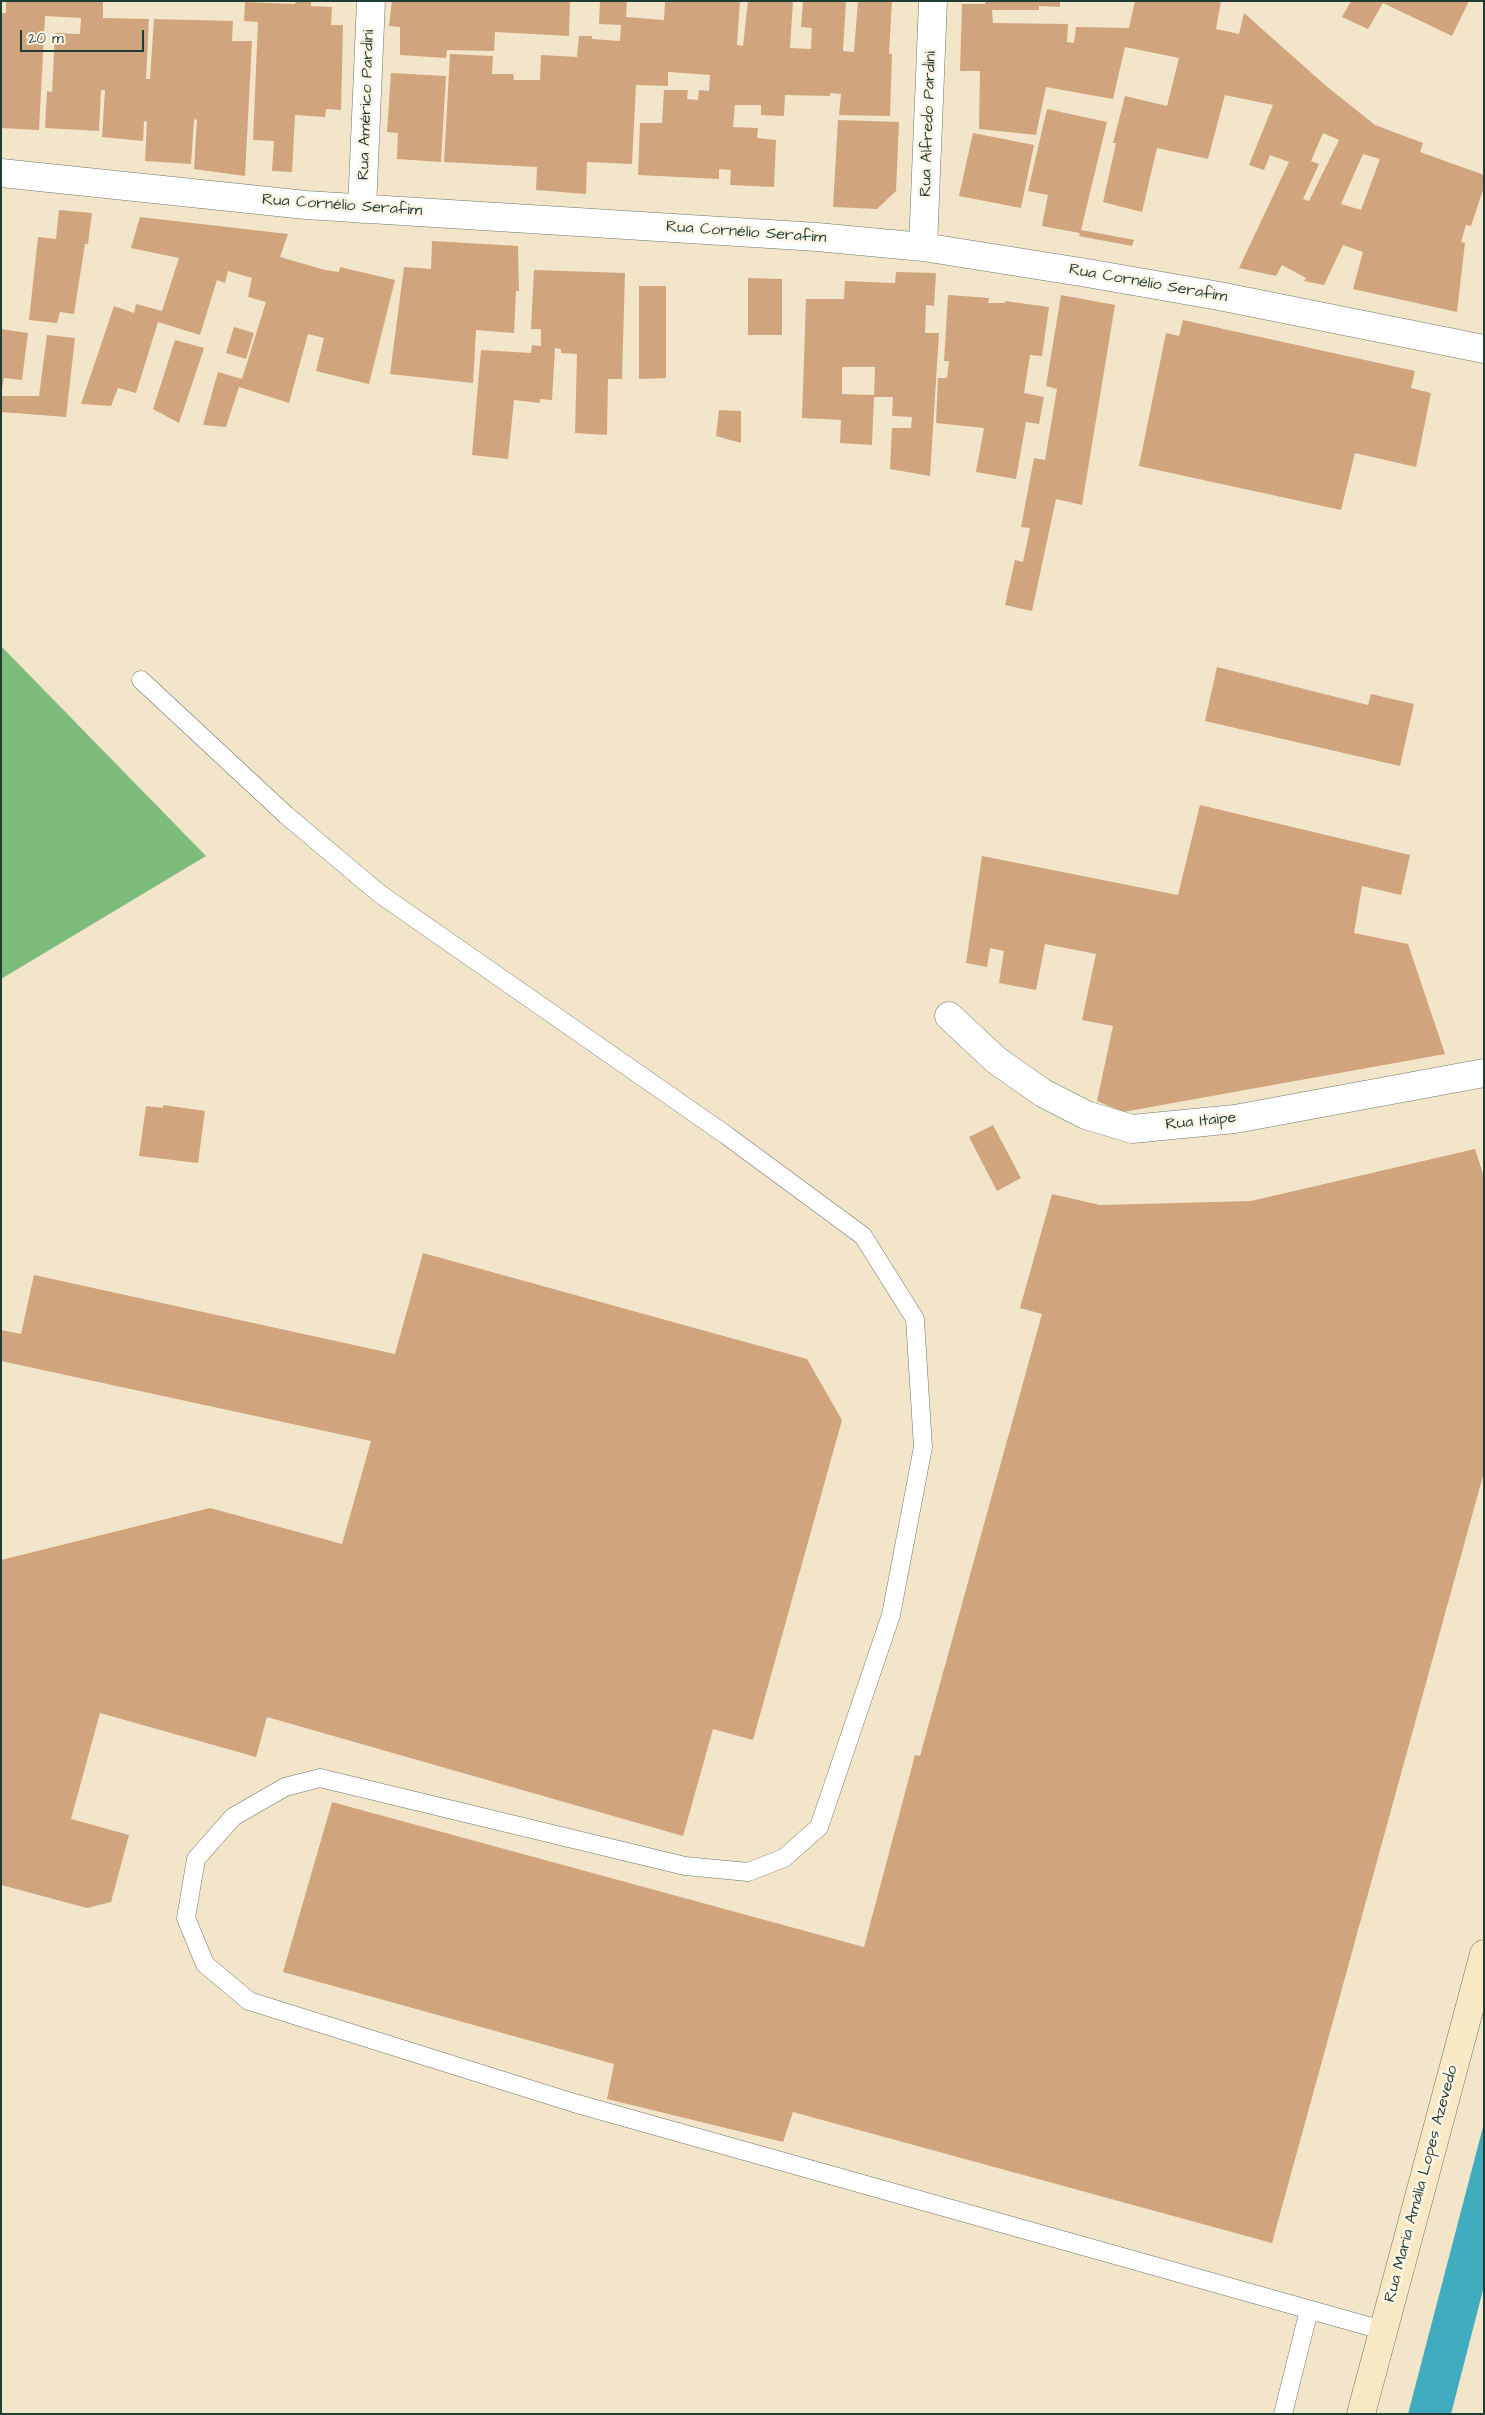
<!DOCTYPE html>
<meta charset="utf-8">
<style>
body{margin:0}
#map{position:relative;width:1485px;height:2415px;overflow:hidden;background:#f3e5c9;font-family:"Architects Daughter",sans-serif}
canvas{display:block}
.frame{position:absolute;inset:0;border:2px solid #1f3d34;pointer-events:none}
.scale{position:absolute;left:20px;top:30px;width:124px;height:22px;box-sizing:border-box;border:2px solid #1f3d34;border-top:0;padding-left:6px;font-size:15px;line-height:18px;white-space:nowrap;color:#1f3d34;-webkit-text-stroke:4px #fcf5e5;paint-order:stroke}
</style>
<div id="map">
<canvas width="1485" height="2415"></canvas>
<div class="frame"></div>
<div class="scale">20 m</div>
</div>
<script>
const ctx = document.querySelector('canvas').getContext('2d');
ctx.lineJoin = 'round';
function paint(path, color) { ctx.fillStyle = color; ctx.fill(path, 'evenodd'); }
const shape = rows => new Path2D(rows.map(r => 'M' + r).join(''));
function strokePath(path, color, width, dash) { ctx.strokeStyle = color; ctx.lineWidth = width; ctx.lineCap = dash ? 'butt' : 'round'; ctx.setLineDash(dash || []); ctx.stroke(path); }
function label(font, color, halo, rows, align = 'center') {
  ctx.font = font + ' "Architects Daughter",sans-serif'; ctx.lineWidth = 5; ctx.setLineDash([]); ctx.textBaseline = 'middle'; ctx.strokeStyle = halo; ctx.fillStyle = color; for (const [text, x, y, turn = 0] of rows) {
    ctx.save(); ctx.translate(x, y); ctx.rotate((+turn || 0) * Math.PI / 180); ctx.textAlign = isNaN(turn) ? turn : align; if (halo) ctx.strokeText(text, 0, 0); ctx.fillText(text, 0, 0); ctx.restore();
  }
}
paint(shape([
 [1,646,206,856,1,979]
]), '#7ebc7c');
paint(shape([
 [1484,2123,1484,2286,1451,2414,1408,2414]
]), '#41abc0');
paint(shape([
 [6,1,103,1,103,18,149,19,146,79,150,79,154,19,233,21,232,41,252,41,245,176,194,169,197,120,194,119,191,164,145,161,147,122,144,121,143,141,102,137,105,90,101,90,99,131,45,128,47,91,52,92,55,33,80,34,81,18,45,16,39,130,1,128,1,13,6,13],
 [296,1,311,1,311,6,332,7,331,25,343,25,341,110,326,109,325,117,295,115,292,172,272,171,274,141,253,140,258,22,244,21,245,2,295,4],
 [392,1,570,1,569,36,495,32,494,51,447,50,446,58,400,55,400,27,389,26],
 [600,1,627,1,626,17,664,20,665,1,740,1,737,45,743,46,748,1,793,1,790,48,811,49,812,28,801,27,803,1,846,1,843,51,854,52,858,1,892,1,889,54,892,54,890,116,839,115,841,94,830,93,830,96,785,95,784,116,761,115,761,105,735,105,733,127,758,128,757,138,776,140,774,187,730,185,731,170,719,169,719,179,638,175,640,123,662,123,664,90,688,90,687,99,698,100,699,90,709,91,710,75,668,72,668,86,636,85,632,164,587,162,586,194,536,190,537,167,444,162,450,54,493,56,492,74,513,74,514,80,540,80,541,55,577,57,579,36,592,36,592,39,620,41,621,25,599,24],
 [985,1,1060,1,1060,7,1039,6,1039,10,992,10,993,23,1068,24,1067,42,1074,43,1076,27,1129,28,1135,1,1221,1,1216,29,1239,34,1244,13,1325,85,1375,125,1423,143,1420,152,1484,175,1484,187,1471,226,1466,225,1461,242,1465,243,1457,312,1353,289,1363,252,1343,245,1324,285,1304,281,1306,278,1282,265,1276,276,1239,268,1289,162,1270,155,1264,170,1249,165,1273,105,1225,95,1208,159,1157,148,1142,212,1103,202,1116,143,1113,143,1125,96,1167,106,1179,58,1125,47,1113,99,1046,87,1036,135,979,129,980,71,960,71,962,4,985,4],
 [1323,133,1339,140,1309,201,1303,199,1319,164,1311,161],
 [1363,154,1380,159,1361,210,1341,204],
 [1351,1,1469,1,1452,36,1383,3,1368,29,1342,17],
 [391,73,446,76,441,162,397,159,398,133,387,132],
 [1047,109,1107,122,1081,230,1134,240,1132,246,1079,236,1080,233,1042,226,1048,195,1028,191],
 [838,120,899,122,896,191,877,209,833,207],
 [973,133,1034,145,1021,208,959,196],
 [59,210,92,213,88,244,85,244,74,314,60,312,57,323,29,320,38,237,56,239],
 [140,217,288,234,280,257,325,270,339,272,340,267,395,280,369,384,316,371,324,338,308,334,289,403,239,387,226,427,203,425,218,372,242,379,266,302,248,297,252,278,228,271,225,283,217,280,200,335,158,322,136,393,118,388,111,406,81,404,114,306,134,313,136,304,162,311,179,258,131,248],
 [432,241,518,246,519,291,516,291,514,333,476,330,473,383,390,374,404,267,431,269],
 [534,270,625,273,622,379,608,379,607,435,575,433,577,354,561,353,561,349,555,348,552,400,540,399,540,403,514,400,508,459,472,455,481,350,531,353,532,345,541,346,541,329,531,329],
 [896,272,936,273,934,306,926,305,925,333,939,333,930,476,890,469,892,428,911,428,912,417,892,416,893,397,874,397,872,445,840,443,841,420,802,418,806,299,844,299,845,281,895,283],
 [842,367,875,367,874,395,842,394],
 [748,278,782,279,782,335,748,335],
 [639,286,666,286,666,378,639,379],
 [948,295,989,298,988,303,1005,303,1005,301,1049,307,1042,356,1030,355,1024,393,1044,397,1039,424,1026,422,1016,479,976,472,984,428,936,423,938,378,947,378,949,361,944,361],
 [1061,295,1115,305,1082,505,1056,499,1032,611,1005,605,1015,560,1023,562,1030,528,1021,527,1034,458,1045,460,1057,389,1046,386],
 [1183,320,1415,371,1411,388,1431,393,1416,467,1355,453,1341,510,1139,466,1166,333,1179,336],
 [234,327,254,333,246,359,226,353],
 [1,329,28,333,22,380,4,378,2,389],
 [47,335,75,338,66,417,1,412,1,396,39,396],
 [175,340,204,348,179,423,153,409],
 [719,410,741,411,741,443,716,436],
 [1217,667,1368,705,1371,694,1414,704,1400,766,1205,721],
 [1200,805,1410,855,1401,895,1362,886,1354,933,1408,944,1445,1054,1123,1112,1097,1101,1113,1026,1082,1020,1096,954,1045,944,1036,990,999,983,1004,951,990,948,987,967,966,963,982,856,1178,895],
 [163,1105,205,1111,198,1163,139,1156,146,1106,163,1108],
 [993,1125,1021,1178,997,1191,969,1137],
 [1475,1149,1484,1177,1484,1472,1272,2243,793,2112,783,2142,607,2099,614,2064,283,1972,332,1802,864,1947,915,1755,920,1756,1042,1314,1020,1308,1052,1194,1100,1205,1251,1201],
 [423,1253,807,1359,842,1420,753,1740,713,1729,683,1836,267,1717,256,1757,100,1713,71,1819,129,1835,111,1902,87,1908,1,1885,1,1560,210,1508,342,1544,371,1441,1,1361,1,1330,21,1334,34,1275,395,1354]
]), '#d0a57e');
const service = shape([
 [141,680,286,815,380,894,726,1135,863,1236,915,1319,923,1447,891,1615,819,1827,784,1858,748,1872,685,1866,320,1778,285,1787,233,1817,196,1859,186,1918,205,1964,249,2001,574,2103,1382,2330],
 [1283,2414,1309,2310]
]);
const minor = shape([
 [1,173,306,205,817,237,923,247,1087,273,1219,296,1484,349],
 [362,209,371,1],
 [923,247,933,1],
 [949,1016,996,1060,1043,1093,1086,1115,1132,1129,1235,1119,1484,1073]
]);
const secondary = shape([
 [1361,2414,1484,1954]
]);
strokePath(service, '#697868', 19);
strokePath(minor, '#697868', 29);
strokePath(secondary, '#697868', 29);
strokePath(service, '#fff', 18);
strokePath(minor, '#fff', 28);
strokePath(secondary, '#f8e8c3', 28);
label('16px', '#1f3d34', '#fcf5e5', [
 ["Rua Américo Pardini",367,105,-88],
 ["Rua Alfredo Pardini",929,124,-88],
 ["Rua Cornélio Serafim",342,206,4],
 ["Rua Cornélio Serafim",746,233,4],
 ["Rua Cornélio Serafim",1148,284,10],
 ["Rua Itaipe",1201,1122,-6],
 ["Rua Maria Amália Lopes Azevedo",1422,2184,-75]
]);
</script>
